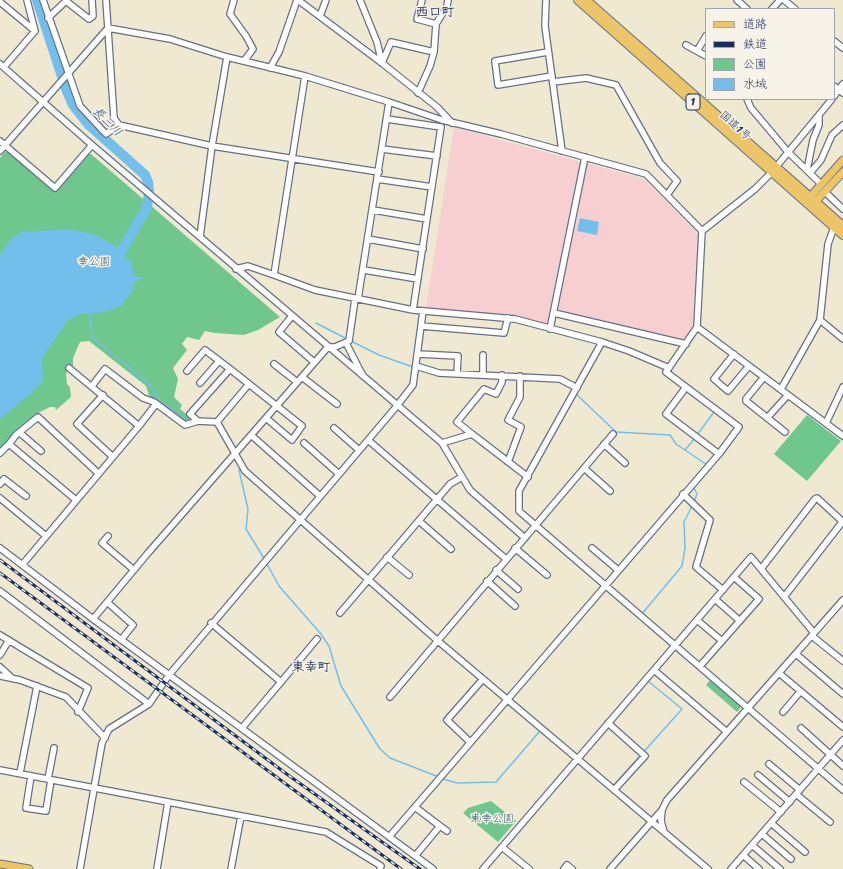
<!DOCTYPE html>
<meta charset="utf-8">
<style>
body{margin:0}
#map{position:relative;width:843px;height:869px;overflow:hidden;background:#efe9d1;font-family:Sriracha,"Klee One",sans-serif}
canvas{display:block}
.legend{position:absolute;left:705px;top:8px;width:130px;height:92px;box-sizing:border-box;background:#f7f3e8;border:1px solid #9fa5b1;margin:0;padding:5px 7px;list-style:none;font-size:12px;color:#1b2f5e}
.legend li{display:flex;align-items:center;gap:8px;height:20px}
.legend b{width:20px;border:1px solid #9fa5b1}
</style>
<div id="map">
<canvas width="843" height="869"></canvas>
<ul class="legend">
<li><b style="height:5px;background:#edc569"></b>道路</li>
<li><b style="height:5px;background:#1b2f5e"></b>鉄道</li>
<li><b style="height:11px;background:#70c78d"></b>公園</li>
<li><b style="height:11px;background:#72bfec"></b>水域</li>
</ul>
</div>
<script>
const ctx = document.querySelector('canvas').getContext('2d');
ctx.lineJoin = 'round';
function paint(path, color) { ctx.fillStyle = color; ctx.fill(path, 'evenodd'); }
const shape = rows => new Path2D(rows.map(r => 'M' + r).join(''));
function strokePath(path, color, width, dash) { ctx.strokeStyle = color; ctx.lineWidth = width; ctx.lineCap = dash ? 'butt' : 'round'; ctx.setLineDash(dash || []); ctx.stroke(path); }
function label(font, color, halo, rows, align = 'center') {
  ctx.font = font + ' Sriracha,"Klee One",sans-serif'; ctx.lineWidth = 3; ctx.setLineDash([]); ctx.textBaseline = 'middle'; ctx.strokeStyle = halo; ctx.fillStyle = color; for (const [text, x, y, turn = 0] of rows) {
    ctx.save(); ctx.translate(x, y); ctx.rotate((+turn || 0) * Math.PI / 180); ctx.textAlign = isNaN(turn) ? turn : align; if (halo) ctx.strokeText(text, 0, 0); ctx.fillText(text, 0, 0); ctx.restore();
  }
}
paint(shape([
 [454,127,581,162,547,326,517,316,426,308],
 [586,163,644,179,698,234,693,326,684,340,557,311]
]), '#f7cfd1');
paint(shape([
 [5,152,8,152,56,192,88,154,91,154,280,317,258,330,244,335,215,333,205,331,199,340,187,337,182,344,187,350,173,368,178,379,174,397,182,405,180,409,194,420,185,423,150,399,146,386,89,341,80,342,73,358,73,367,66,373,67,384,70,387,71,397,56,410,55,407,50,407,38,413,27,425,14,433,0,450,0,158],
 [807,415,841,441,807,481,774,454],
 [711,679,742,706,737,712,706,685],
 [491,801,516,821,498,842,463,813,468,808]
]), '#70c78d');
paint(shape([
 [580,218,599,222,597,235,577,231],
 [68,229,96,235,116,247,120,245,126,251,125,257,132,263,133,276,143,277,143,279,133,282,134,287,131,293,121,306,105,312,77,315,68,320,42,358,43,379,41,383,34,391,0,419,0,255,11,239,22,232]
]), '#72bfec');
strokePath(shape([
 [90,314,92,337,150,385,160,401,188,422],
 [316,323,347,339],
 [351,341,379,355,413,367],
 [575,393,616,432,670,435,676,444,685,450,695,438],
 [697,435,714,412],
 [685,450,707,465],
 [239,470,248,509,246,529,265,560],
 [693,486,697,494,694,502],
 [267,564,279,586,321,634,329,646,341,686,380,749,390,758,439,777],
 [641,615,682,566,685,548,684,522,692,506],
 [443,779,457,783,496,782,540,731],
 [614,785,682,709,648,681,653,675]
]), '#72bfec', 1.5);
strokePath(shape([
 [37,0,66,89,73,105,88,124,145,175,148,182,149,191,147,208,122,250]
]), '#72bfec', 10);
const minor = shape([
 [43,0,80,106,106,134,119,125],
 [106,0,114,118,119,125,212,146,379,172],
 [234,0,230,14,246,36,253,49,244,61],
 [298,0,382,63,437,107,452,123],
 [360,0,377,42,382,63],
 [422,0,417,19,436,24],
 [546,0,545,26,562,151],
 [737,0,747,9],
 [784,0,795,9],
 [66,1,89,19,93,16,92,0],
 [0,2,35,31],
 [772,9,780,0],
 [320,16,326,0],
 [48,18,67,0],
 [834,41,843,48],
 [686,45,706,56],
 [697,51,706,36],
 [548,52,495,61,498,85,552,76],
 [382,63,391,42,434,52],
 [0,64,92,145,442,443,470,490,525,538],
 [4,67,35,31,27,0],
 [270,68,279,52,297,0],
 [305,76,274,275,315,290,413,310,515,319,602,342,629,351,669,368],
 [553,82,586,78,616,85,660,163,677,181,667,195],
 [834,86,843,93],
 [418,93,430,66,434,52,436,24,447,6,448,0],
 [834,96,843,84],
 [747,99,751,108,788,152,821,184],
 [387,119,441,127,413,310],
 [0,141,55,188,92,145],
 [382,149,437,156],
 [0,151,108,28,170,39,227,57,305,76,389,102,442,120,501,134,646,174,702,231,697,327,666,372,739,427,719,454,389,837],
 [776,167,832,99],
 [807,170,813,140,819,125,819,116],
 [810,173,821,160,832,135,843,125],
 [377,179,432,187],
 [825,192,843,209],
 [373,210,427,219],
 [702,231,755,189,771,173],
 [200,237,212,146,227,57],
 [368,239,423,249],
 [236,269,248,266,274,275],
 [364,270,418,279],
 [358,299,389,102],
 [554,313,686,344],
 [292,316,279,332,314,362],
 [820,320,843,339],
 [421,326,504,333,508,318],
 [697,327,843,436],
 [550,329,585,157],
 [602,342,519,491,519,511,843,790],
 [346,343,363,376],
 [418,354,458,356,457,373],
 [734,354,714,379,728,391,749,366],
 [274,364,297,382],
 [416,366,439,373,560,379,577,388],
 [187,371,205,350,230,369],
 [483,374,483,355],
 [302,377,337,404],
 [764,377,746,399,746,401,785,432],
 [200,383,219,361],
 [92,386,105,369,143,398,154,402,185,425,198,421,217,422,245,471,438,641,664,832],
 [686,387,666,414,719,454],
 [781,389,820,320,828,244,834,227],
 [103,395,77,424,113,457],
 [767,418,788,395],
 [198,421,190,414,230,369,302,426,292,440,266,418],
 [217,422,249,384],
 [826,423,843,387],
 [139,426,156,404],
 [334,428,359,450],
 [20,433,41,451],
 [472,434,457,422,484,389,496,394,502,382,502,375],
 [251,435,320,496],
 [368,440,506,559],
 [304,443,339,474],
 [442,443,472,434,528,477],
 [604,444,625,463],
 [0,453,9,444],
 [508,462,521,427,508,420,520,397,520,376],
 [584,468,610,491],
 [0,484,4,479,26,496],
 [683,494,710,520,696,567,723,590],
 [0,498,46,536],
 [76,500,9,444,16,435,38,417,98,473],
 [419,521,451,549],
 [108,536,102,543,134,570],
 [0,548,93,619,433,869],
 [515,548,547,575],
 [592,548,618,570],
 [387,557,409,575],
 [22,565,139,426,69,368],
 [761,569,815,499,817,498,843,522],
 [496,570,518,589],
 [487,581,515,606],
 [0,591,149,704],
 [784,597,843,521],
 [715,599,740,621],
 [107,602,133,625,121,640],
 [340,613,450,484,462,477],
 [93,619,148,553,328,347,335,347,349,341,355,299],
 [697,620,722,641],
 [211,623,281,682,242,728],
 [0,635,88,688,78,712],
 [812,636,843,661],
 [796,654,843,694],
 [0,655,9,640],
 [700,666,759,599,734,577],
 [0,667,12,678],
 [654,670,727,732],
 [779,673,843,727],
 [0,676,20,680,66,697,105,738],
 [281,682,317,639],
 [390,697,613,434],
 [783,712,800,692],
 [608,723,645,756,614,790],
 [801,728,843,766],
 [470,742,447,720,483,679],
 [769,764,800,790],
 [0,770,168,802],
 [20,773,37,686],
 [758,775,790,802],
 [31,776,26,808,46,811,51,780],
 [48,779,54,748],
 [744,782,781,812],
 [796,794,830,822],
 [415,807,440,826,415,856],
 [771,823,805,852],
 [440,826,447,831],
 [762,834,791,859],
 [752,845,780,869],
 [502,847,529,869],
 [743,855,759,869],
 [80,869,102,743,109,729,149,704,169,675,396,407,413,385,423,311],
 [157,869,168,802,326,832,381,866,380,869],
 [231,869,241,816],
 [483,869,751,557,814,633],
 [564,869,567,865,572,869],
 [610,869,662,810],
 [708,869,664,832,661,821,662,810,667,800,843,600],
 [731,869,843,740]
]);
const major = shape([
 [809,202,810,197,843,160],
 [810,204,816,201,843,172],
 [0,864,29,869]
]);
const highway = shape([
 [578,0,843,235],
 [586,0,843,226]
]);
strokePath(minor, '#657086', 8);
strokePath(major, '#657086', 9);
strokePath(highway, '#657086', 10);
strokePath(minor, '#fff', 5.5);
strokePath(major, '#edc569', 7);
strokePath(highway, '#edc569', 8);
const rail = shape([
 [0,560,288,775,420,869],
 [0,573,401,869]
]);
strokePath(rail, '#1b2f5e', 3);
strokePath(rail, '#f7f3e8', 1.5, [4.5]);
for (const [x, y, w] of [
 [693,102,14]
]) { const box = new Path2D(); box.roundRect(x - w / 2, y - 8, w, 16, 3); ctx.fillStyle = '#f7f3e8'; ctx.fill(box); strokePath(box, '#1b2f5e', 1); }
label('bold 10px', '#1b2f5e', null, [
 ["1",693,102]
]);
label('11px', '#1b2f5e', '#f7f3e8', [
 ["国道1号",735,126,42]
]);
label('11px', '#30556a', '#f7f3e8', [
 ["幸公園",94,262],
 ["東幸公園",492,819]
]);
label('italic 12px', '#315382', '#f7f3e8', [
 ["長三川",107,122,45]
]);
label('bold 13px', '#1b2f5e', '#f7f3e8', [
 ["西口町",435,13],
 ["東幸町",311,668]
]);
</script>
